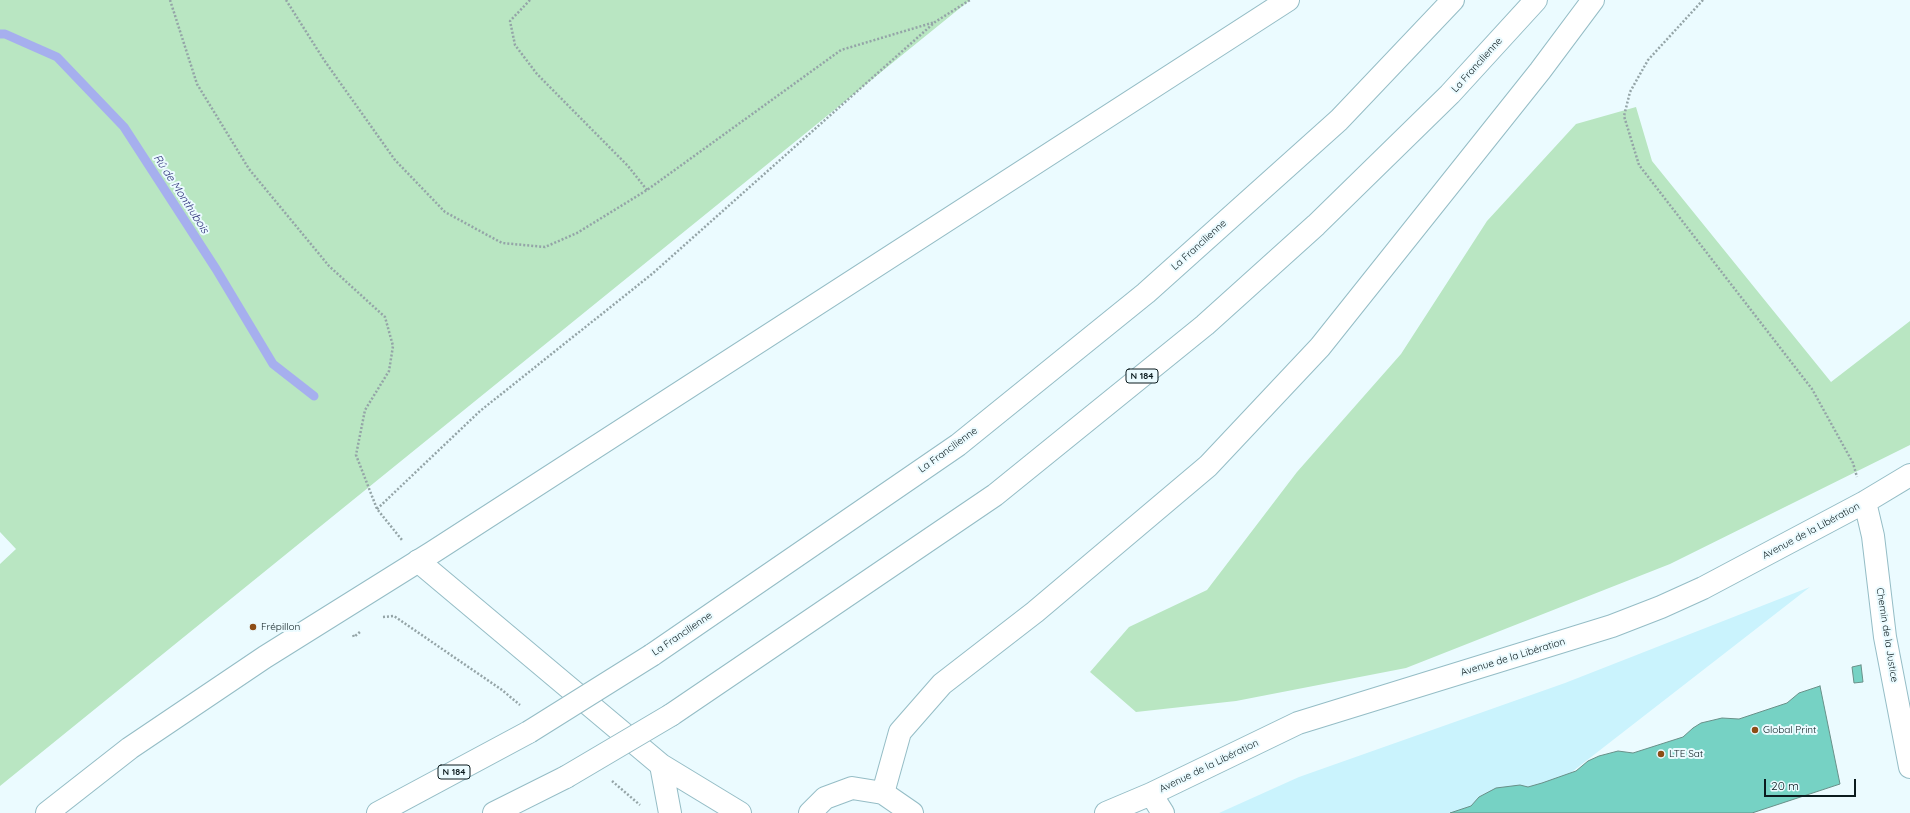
<!DOCTYPE html>
<meta charset="utf-8">
<style>
body{margin:0}
#map{position:relative;width:1910px;height:813px;overflow:hidden;background:#ebfbff;font-family:Quicksand,sans-serif}
canvas{display:block}
.scale{position:absolute;left:1764px;top:779px;width:92px;height:18px;box-sizing:border-box;border:2px solid #0b1b1e;border-top:0;padding-left:5px;font-size:12px;line-height:14px;white-space:nowrap;color:#0b1b1e;-webkit-text-stroke:3px #ebfbff;paint-order:stroke}
</style>
<div id="map">
<canvas width="1910" height="813"></canvas>
<div class="scale">20 m</div>
</div>
<script>
const ctx = document.querySelector('canvas').getContext('2d');
ctx.lineJoin = 'round';
function paint(path, color) { ctx.fillStyle = color; ctx.fill(path, 'evenodd'); }
const shape = rows => new Path2D(rows.map(r => 'M' + r).join(''));
function strokePath(path, color, width, dash) { ctx.strokeStyle = color; ctx.lineWidth = width; ctx.lineCap = dash ? 'butt' : 'round'; ctx.setLineDash(dash || []); ctx.stroke(path); }
function label(font, color, halo, rows, align = 'center') {
  ctx.font = font + ' Quicksand,sans-serif'; ctx.lineWidth = 4; ctx.setLineDash([]); ctx.textBaseline = 'middle'; ctx.strokeStyle = halo; ctx.fillStyle = color; for (const [text, x, y, turn = 0] of rows) {
    ctx.save(); ctx.translate(x, y); ctx.rotate((+turn || 0) * Math.PI / 180); ctx.textAlign = isNaN(turn) ? turn : align; if (halo) ctx.strokeText(text, 0, 0); ctx.fillText(text, 0, 0); ctx.restore();
  }
}
paint(shape([
 [1810,587,1519,813,1219,813,1299,777,1565,683]
]), '#caf3fd');
paint(shape([
 [0,0,970,0,0,786,0,564,16,549,0,532],
 [1636,107,1652,161,1831,382,1910,321,1910,445,1670,564,1406,668,1236,701,1136,712,1090,672,1129,627,1207,590,1297,472,1401,354,1487,221,1576,124]
]), '#b9e6c2');
strokePath(shape([
 [0,34,5,34,57,57,124,127,216,269,273,364,314,396]
]), '#a6afee', 9);
const building = shape([
 [1861,665,1863,682,1854,683,1852,667,1861,665],
 [1820,686,1840,784,1752,813,1450,813,1471,806,1479,797,1496,788,1520,785,1528,787,1542,783,1576,771,1588,761,1599,756,1618,751,1633,753,1683,737,1693,728,1701,723,1722,718,1739,719,1787,703,1799,693,1820,686]
]);
paint(building, '#76d2c4');
strokePath(building, '#699089', 1);
const minor = shape([
 [1865,502,1873,536,1885,637,1910,767],
 [418,561,661,765,740,813],
 [661,765,670,813],
 [1151,794,1163,813],
 [810,813,825,798,852,788,883,793,912,813],
 [1106,813,1151,794,1298,723,1612,626,1661,607,1703,588,1865,502,1910,475]
]);
const highway = shape([
 [652,655,958,445,1146,293,1339,120,1453,0],
 [671,715,995,495,1205,325,1316,225,1450,94,1536,0],
 [883,793,900,732,942,684,1035,612,1208,466,1320,347,1540,71,1593,0],
 [47,813,130,748,265,657,433,552,1288,0],
 [378,813,529,732],
 [494,813,566,777]
]);
strokePath(minor, '#95bdc6', 24);
strokePath(highway, '#95bdc6', 24);
strokePath(shape([
 [170,0,197,84,249,169,329,266,385,317,393,346,389,371,365,410,356,455,377,509,402,540],
 [286,0,324,60,395,160,445,212,502,243,545,247,577,233,647,190,841,50,935,22],
 [530,0,510,21,515,45,537,74,628,166,647,190],
 [1703,0,1648,60,1630,92,1624,116,1639,165,1812,389,1853,463,1857,477],
 [377,509,480,411,652,274,935,22,970,0],
 [383,617,394,616,502,690,520,705],
 [353,635,354,637,361,631],
 [612,781,640,805]
]), '#94a4a7', 2.5, [2, 2]);
strokePath(minor, '#fff', 22);
strokePath(highway, '#fff', 22);
const highwayBridge = shape([
 [529,732,652,655],
 [566,777,671,715]
]);
strokePath(highwayBridge, '#95bdc6', 24, []);
strokePath(highwayBridge, '#fff', 22);
for (const [x, y, r, color] of [
 [253,627,4,"#8d4d16"],
 [1755,730,4,"#8d4d16"],
 [1661,754,4,"#8d4d16"]
]) { const dot = new Path2D(); dot.arc(x, y, r, 0, 2 * Math.PI); ctx.fillStyle = color; ctx.fill(dot); strokePath(dot, '#ebfbff', 1.5); }
for (const [x, y, w] of [
 [1142,376,32],
 [454,772,32]
]) { const box = new Path2D(); box.roundRect(x - w / 2, y - 7, w, 14, 3); ctx.fillStyle = '#ebfbff'; ctx.fill(box); strokePath(box, '#0b1b1e', 1); }
label('bold 9px', '#0b1b1e', null, [
 ["N 184",1142,376],
 ["N 184",454,772]
]);
label('10px', '#0b1b1e', '#ebfbff', [
 ["La Francilienne",1477,65,-48],
 ["La Francilienne",1199,245,-42],
 ["La Francilienne",948,450,-36],
 ["Avenue de la Libération",1811,531,-28],
 ["La Francilienne",682,634,-34],
 ["Chemin de la Justice",1887,635,81],
 ["Avenue de la Libération",1513,657,-17],
 ["Avenue de la Libération",1209,766,-26]
]);
label('10px', '#0b1b1e', '#ebfbff', [
 ["Frépillon",261,627],
 ["Global Print",1763,730],
 ["LTE Sat",1669,754]
], 'left');
label('italic 11px', '#2e2f78', '#ebfbff', [
 ["Rû de Monthubois",181,194,57]
]);
</script>
